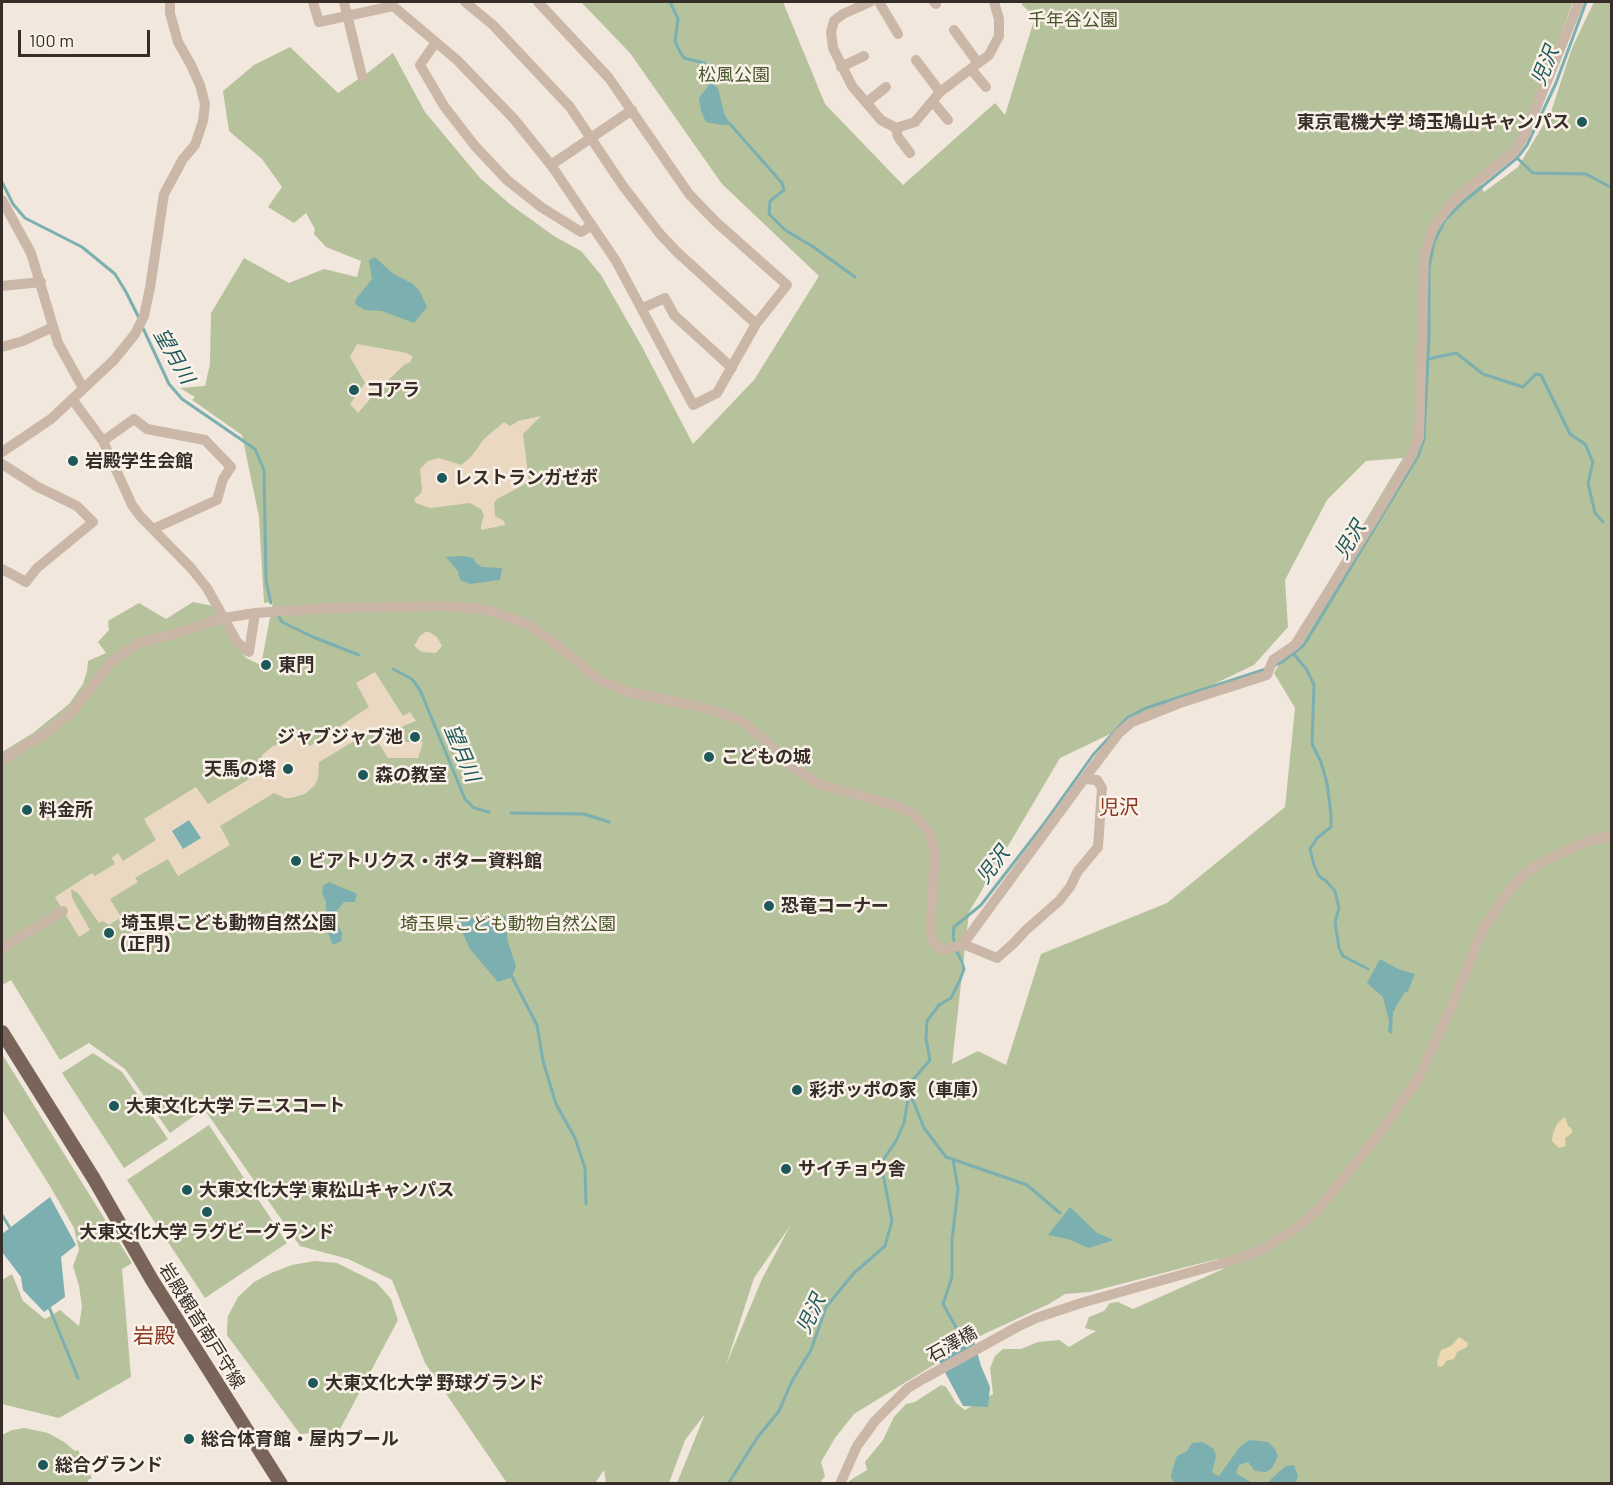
<!DOCTYPE html>
<meta charset="utf-8">
<style>
body{margin:0}
#map{position:relative;width:1613px;height:1485px;overflow:hidden;background:#f2e7dc;font-family:Barlow,sans-serif}
canvas{display:block}
.frame{position:absolute;inset:0;border:3px solid #372d28;pointer-events:none}
.scale{position:absolute;left:18px;top:30px;width:132px;height:27px;box-sizing:border-box;border:3px solid #372d28;border-top:0;padding-left:8px;font-size:18px;line-height:21px;white-space:nowrap;color:#372d28;-webkit-text-stroke:4px #faf2e9;paint-order:stroke}
</style>
<div id="map">
<canvas width="1613" height="1485"></canvas>
<div class="frame"></div>
<div class="scale">100 m</div>
</div>
<script>
const ctx = document.querySelector('canvas').getContext('2d');
ctx.lineJoin = 'round';
function paint(path, color) { ctx.fillStyle = color; ctx.fill(path, 'evenodd'); }
const shape = rows => new Path2D(rows.map(r => 'M' + r).join(''));
function strokePath(path, color, width, dash) { ctx.strokeStyle = color; ctx.lineWidth = width; ctx.lineCap = dash ? 'butt' : 'round'; ctx.setLineDash(dash || []); ctx.stroke(path); }
function label(font, color, halo, rows, align = 'center') {
  ctx.font = font + ' Barlow,"Noto Sans JP",sans-serif'; ctx.lineWidth = 5; ctx.setLineDash([]); ctx.textBaseline = 'middle'; ctx.strokeStyle = halo; ctx.fillStyle = color; for (const [text, x, y, turn = 0] of rows) {
    ctx.save(); ctx.translate(x, y); ctx.rotate((+turn || 0) * Math.PI / 180); ctx.textAlign = isNaN(turn) ? turn : align; if (halo) ctx.strokeText(text, 0, 0); ctx.fillText(text, 0, 0); ctx.restore();
  }
}
paint(shape([
 [581,2,783,2,825,104,903,185,995,103,1005,115,1035,17,1022,5,1022,2,1573,2,1521,138,1512,150,1477,177,1484,192,1518,167,1551,112,1572,48,1594,2,1611,2,1611,1483,849,1483,849,1481,867,1470,865,1462,883,1440,894,1417,906,1404,915,1402,941,1385,946,1387,956,1403,965,1410,993,1394,990,1368,995,1356,1003,1349,1021,1349,1038,1342,1059,1340,1069,1347,1096,1331,1085,1328,1089,1317,1104,1311,1110,1303,1118,1302,1133,1309,1223,1269,1217,1259,1090,1292,1065,1294,1049,1304,984,1334,854,1414,835,1438,821,1462,825,1476,820,1483,677,1483,705,1414,685,1440,669,1483,606,1483,604,1470,595,1483,507,1483,425,1363,392,1280,348,1259,300,1246,204,1109,170,1133,125,1069,89,1043,60,1060,11,980,2,985,2,752,33,733,69,704,83,684,87,671,88,661,106,653,98,642,109,630,108,621,139,603,166,619,193,602,213,606,246,658,261,665,273,602,264,603,259,517,242,435,192,400,195,397,180,388,205,386,210,364,211,313,244,258,289,283,324,269,357,277,361,261,326,247,314,234,315,229,306,213,294,223,268,207,282,187,262,159,229,131,223,91,254,65,290,47,338,93,366,74,393,53,425,112,480,178,511,205,554,236,581,251,601,275,641,345,693,444,754,380,819,276,722,184,630,53],
 [1403,458,1274,673,1295,708,1285,807,1167,903,1041,954,1006,1065,978,1051,952,1064,969,912,1060,758,1254,665,1288,627,1285,580,1327,500,1366,461],
 [790,1226,762,1279,726,1365,754,1278],
 [93,1053,122,1072,168,1139,124,1168,62,1073],
 [2,1054,132,1263,122,1269,131,1377,59,1418,2,1404,2,1280,12,1274,23,1301,45,1319,60,1310,79,1326,82,1307,79,1286,73,1266,79,1250,74,1228,50,1186,2,1110],
 [209,1125,287,1243,205,1298,127,1180],
 [315,1261,337,1263,377,1283,391,1299,398,1320,339,1431,300,1434,227,1335,227,1327,228,1316,238,1297,254,1282,271,1273,292,1265],
 [24,1428,48,1433,64,1442,75,1451,78,1450,92,1478,88,1480,88,1483,2,1483,2,1435,12,1430]
]), '#b6c29c');
paint(shape([
 [1565,1117,1568,1126,1572,1129,1572,1133,1565,1138,1566,1146,1559,1148,1552,1141,1553,1133,1557,1124],
 [1459,1337,1468,1343,1467,1347,1457,1352,1454,1359,1446,1361,1443,1366,1438,1367,1437,1362,1441,1350,1451,1346]
]), '#eed8b2');
paint(shape([
 [357,344,407,353,413,357,410,362,404,365,377,391,358,413,350,404,365,383,350,357],
 [541,416,523,434,529,482,497,499,494,503,495,516,504,521,505,525,481,530,481,525,484,516,481,509,470,503,430,508,416,503,414,499,421,493,422,489,420,469,428,461,439,458,461,465,471,457,484,439,504,422,510,426,518,421],
 [425,632,429,632,437,637,442,646,436,653,422,652,414,646,420,636],
 [375,672,403,716,410,712,416,721,403,726,398,733,402,742,423,742,418,758,388,758,371,731,319,762,318,778,315,785,305,794,291,798,285,798,274,793,220,826,230,845,178,876,168,859,135,878,138,882,110,899,121,917,109,925,103,921,99,923,78,893,71,889,72,898,90,930,79,937,55,897,92,873,95,876,115,864,112,858,118,853,123,861,156,840,144,819,196,787,208,804,261,772,262,755,273,746,290,739,300,740,310,746,369,707,356,683]
]), '#ebd8c3');
paint(shape([
 [711,82,718,88,724,113,730,124,722,125,706,122,701,111,699,98],
 [375,257,392,273,413,284,419,290,427,307,414,323,382,311,365,310,355,304,356,299,372,279,369,260],
 [462,556,473,558,476,563,482,567,502,568,500,580,470,584,460,580,458,571,446,557],
 [189,820,201,838,183,849,172,831],
 [329,882,357,894,355,902,344,902,333,915,342,933,341,941,333,945,326,928,326,902,322,893,323,886],
 [509,916,507,939,516,966,512,977,498,982,470,949,456,919],
 [1380,959,1398,969,1415,974,1408,991,1404,993,1393,1012,1392,1034,1388,1032,1389,1021,1383,997,1367,983],
 [50,1197,76,1245,61,1257,65,1297,44,1312,23,1290,21,1277,2,1252,2,1234],
 [1070,1207,1097,1233,1114,1240,1089,1248,1068,1239,1048,1235],
 [971,1330,981,1366,990,1387,988,1407,963,1406,933,1350],
 [1249,1440,1268,1442,1275,1449,1278,1456,1272,1468,1266,1472,1255,1471,1248,1462,1239,1465,1236,1473,1252,1483,1174,1483,1171,1477,1172,1471,1177,1456,1187,1451,1192,1443,1202,1442,1213,1448,1216,1456,1212,1473,1219,1476,1239,1448],
 [1294,1465,1298,1476,1296,1483,1267,1483,1281,1470,1286,1466]
]), '#7bafb0');
strokePath(shape([
 [670,2,678,19,675,41,680,52,684,58,704,63,712,74,711,82],
 [730,124,782,183,784,190,770,201,769,214,785,230,812,246,855,277],
 [1517,158,1533,173,1586,174,1612,188],
 [2,182,13,204,25,218,82,247,115,274,126,292,140,320],
 [142,326,169,384,182,399,255,449,264,470,266,581,271,603],
 [1428,359,1456,353,1483,374,1523,387,1536,374,1541,375,1570,434,1585,444,1593,462,1588,483,1595,513,1603,522],
 [277,614,282,622,313,637,359,655],
 [1293,653,1307,670,1314,685,1312,744,1321,762,1327,783,1331,814,1331,827,1317,838,1310,849,1314,865,1319,876,1326,881,1335,891,1339,908,1335,922,1339,948,1343,956,1368,969],
 [1275,665,1282,662,1304,645,1418,456,1424,439,1429,336,1429,268,1434,242,1445,220,1462,203,1517,158,1527,145,1556,83,1586,2],
 [393,669,412,679,420,690,465,799,474,808,489,812],
 [511,813,584,814,609,822],
 [955,944,953,937,954,927,981,905,1043,825,1093,755,1127,718,1146,708,1266,669],
 [956,950,962,962],
 [512,977,537,1025,543,1061,556,1104,575,1138,585,1168,586,1204],
 [909,1091,924,1128,946,1157,1027,1185,1060,1213],
 [953,1159,958,1189,952,1240,952,1277,943,1304,958,1331],
 [2,1215,10,1228],
 [49,1307,78,1378],
 [728,1484,757,1438,779,1411,792,1381,811,1350,826,1307,854,1273,885,1246,892,1221,881,1163,896,1141,904,1123,911,1082,930,1060,926,1039,927,1021,939,1005,951,998,960,980,964,969,963,965]
]), '#7bafb0', 3);
strokePath(shape([
 [313,2,319,22,393,6,457,60,514,119,551,165,616,261,693,405,717,393,756,324,787,285,716,222,689,194,609,78,538,2],
 [344,2,362,76],
 [465,2,493,25,570,107,623,186,660,234,677,252,756,324],
 [870,2,843,14,834,21,831,32,833,48,852,86,881,120,896,128,915,122,940,92,989,55,999,36,999,19,994,2],
 [879,2,898,34],
 [934,2,936,4],
 [954,30,978,63],
 [436,42,420,65,444,106,475,146,507,180,541,207,581,232,591,226],
 [916,60,940,92],
 [841,67,864,56],
 [971,69,986,87],
 [933,102,948,120],
 [866,103,886,87],
 [896,128,898,137,910,153],
 [551,165,632,110],
 [2,200,31,253,58,343,83,388],
 [2,286,41,282],
 [643,308,665,298,674,315,732,368],
 [2,347,23,341,53,327],
 [72,399,103,441,132,505,140,516,191,568,207,588,237,642,249,652,255,613],
 [103,441,134,419,147,429,205,440,231,467,223,479,217,500,153,529],
 [2,452,51,419,114,360,135,334,144,316,150,288,164,194,183,159,195,145,203,121,205,104,200,85,191,65,178,42,170,13,170,2],
 [2,464,38,487,77,506,93,522,37,568,26,582,2,569],
 [2,760,43,735,72,712,111,662,138,643,171,635,224,618,255,613,330,608,449,606,488,610,527,624,548,638,598,679,628,692,691,705,719,712,743,722,765,740,792,767,819,784,897,806,912,813,930,833,935,855,930,933,932,940,937,947,945,950,963,944,1084,779,1119,733,1132,722,1180,703,1267,675,1273,660,1295,645,1377,514,1412,455,1419,437,1424,256,1433,228,1454,200,1514,152,1526,133,1579,2],
 [963,944,997,958,1013,944,1026,930,1059,901,1070,887,1078,871,1098,847,1102,788,1097,780,1084,779],
 [2,948,63,911],
 [840,1484,857,1446,875,1421,908,1388,923,1379,1017,1327,1036,1318,1081,1303,1241,1258,1265,1248,1298,1227,1315,1212,1332,1193,1382,1130,1418,1079,1451,1008,1483,929,1511,888,1526,872,1544,861,1588,841,1612,836]
]), '#cbb7a8', 10);
strokePath(shape([
 [2,1032,94,1179,152,1280,281,1484]
]), '#7a6359', 14);
for (const [x, y, r, color] of [
 [1582,122,6,"#1d585a"],
 [354,390,6,"#1d585a"],
 [73,461,6,"#1d585a"],
 [442,478,6,"#1d585a"],
 [266,665,6,"#1d585a"],
 [415,737,6,"#1d585a"],
 [709,757,6,"#1d585a"],
 [288,769,6,"#1d585a"],
 [363,775,6,"#1d585a"],
 [27,810,6,"#1d585a"],
 [296,861,6,"#1d585a"],
 [769,906,6,"#1d585a"],
 [109,933,6,"#1d585a"],
 [797,1090,6,"#1d585a"],
 [114,1106,6,"#1d585a"],
 [786,1169,6,"#1d585a"],
 [187,1190,6,"#1d585a"],
 [207,1212,6,"#1d585a"],
 [313,1383,6,"#1d585a"],
 [189,1439,6,"#1d585a"],
 [43,1465,6,"#1d585a"]
]) { const dot = new Path2D(); dot.arc(x, y, r, 0, 2 * Math.PI); ctx.fillStyle = color; ctx.fill(dot); strokePath(dot, '#faf2e9', 2); }
label('18px', '#48562c', '#faf2e9', [
 ["千年谷公園",1073,20],
 ["松風公園",734,75],
 ["埼玉県こども動物自然公園",508,924]
]);
label('bold 18px', '#372d28', '#faf2e9', [
 ["東京電機大学 埼玉鳩山キャンパス",1570,122,"right"],
 ["コアラ",366,390],
 ["岩殿学生会館",85,461],
 ["レストランガゼボ",454,478],
 ["東門",278,665],
 ["ジャブジャブ池",403,737,"right"],
 ["こどもの城",721,757],
 ["天馬の塔",276,769,"right"],
 ["森の教室",375,775],
 ["料金所",39,810],
 ["ビアトリクス・ポター資料館",308,861],
 ["恐竜コーナー",781,906],
 ["埼玉県こども動物自然公園",121,923],
 ["(正門)",121,944],
 ["彩ポッポの家（車庫）",809,1090],
 ["大東文化大学 テニスコート",126,1106],
 ["サイチョウ舎",798,1169],
 ["大東文化大学 東松山キャンパス",199,1190],
 ["大東文化大学 ラグビーグランド",207,1232,"center"],
 ["大東文化大学 野球グランド",325,1383],
 ["総合体育館・屋内プール",201,1439],
 ["総合グランド",55,1465]
], 'left');
label('18px', '#372d28', '#faf2e9', [
 ["岩殿観音南戸守線",202,1326,58],
 ["石澤橋",952,1344,-29]
]);
label('italic 20px', '#1d585a', '#faf2e9', [
 ["児沢",1545,66,-68],
 ["望月川",174,356,60],
 ["児沢",1350,540,-59],
 ["望月川",462,753,67],
 ["児沢",993,865,-53],
 ["児沢",811,1314,-65]
]);
label('20px', '#883620', '#faf2e9', [
 ["児沢",1119,807]
]);
label('21px', '#883620', '#faf2e9', [
 ["岩殿",154,1336]
]);
</script>
